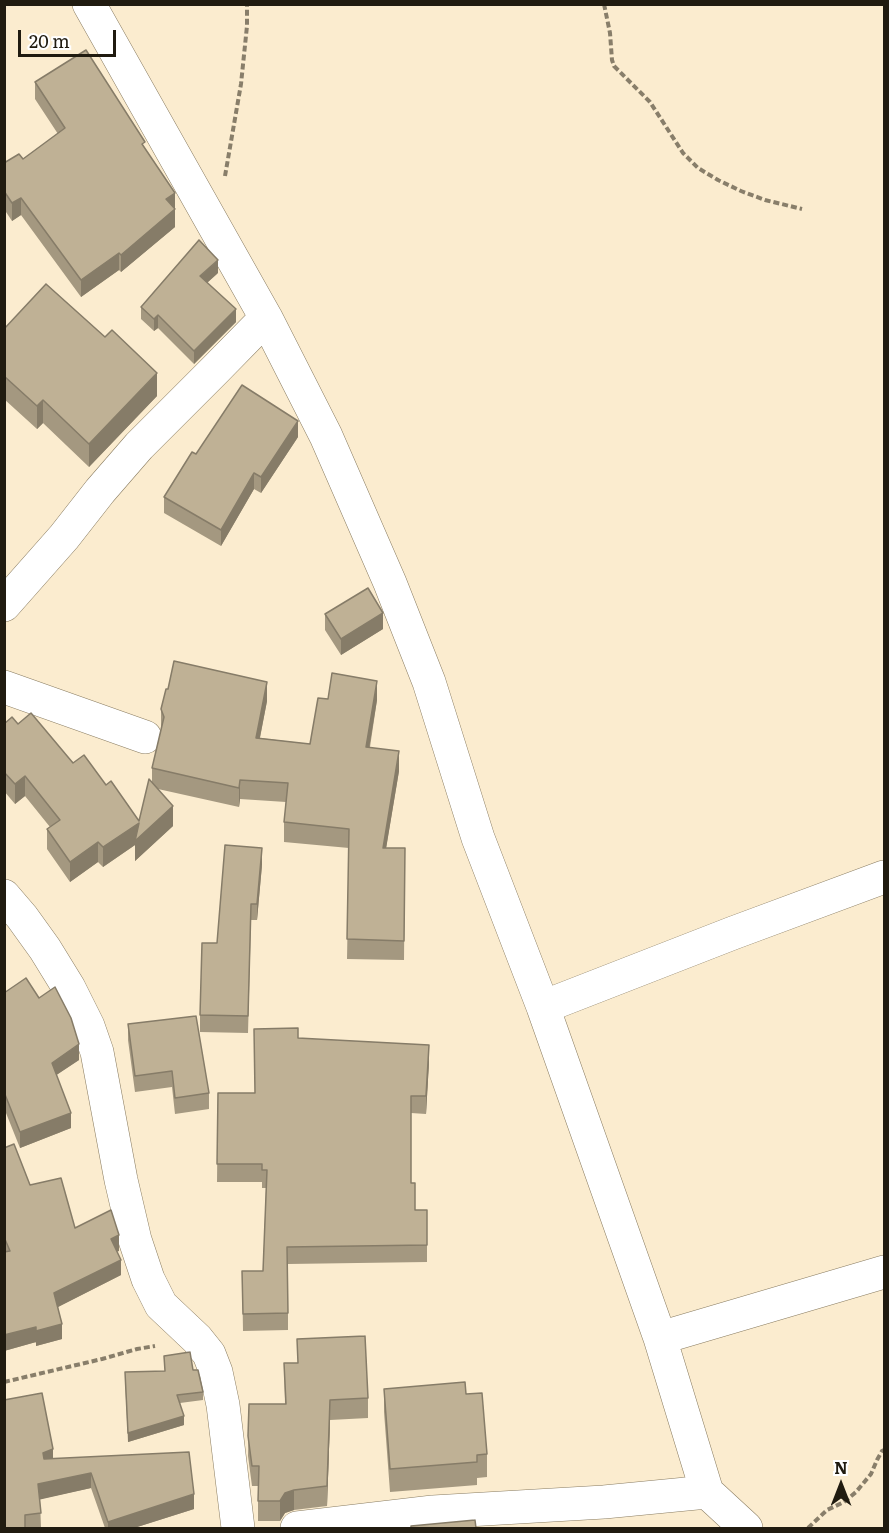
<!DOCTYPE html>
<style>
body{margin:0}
#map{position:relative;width:889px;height:1533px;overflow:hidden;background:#fbeccf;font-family:Literata,serif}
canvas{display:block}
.frame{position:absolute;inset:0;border:6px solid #201b10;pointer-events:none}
.north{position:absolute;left:811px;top:1455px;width:60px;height:60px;-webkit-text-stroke:4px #fff;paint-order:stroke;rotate:0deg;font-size:16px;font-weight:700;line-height:24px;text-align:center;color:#201b10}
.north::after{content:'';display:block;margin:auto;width:21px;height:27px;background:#201b10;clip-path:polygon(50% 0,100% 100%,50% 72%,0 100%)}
.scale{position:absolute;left:18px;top:30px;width:98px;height:27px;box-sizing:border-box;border:3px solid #201b10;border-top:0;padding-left:8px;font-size:18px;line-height:21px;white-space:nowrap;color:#201b10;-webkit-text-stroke:4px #fff;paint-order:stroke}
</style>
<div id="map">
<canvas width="889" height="1533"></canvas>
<div class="frame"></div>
<div class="north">N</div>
<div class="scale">20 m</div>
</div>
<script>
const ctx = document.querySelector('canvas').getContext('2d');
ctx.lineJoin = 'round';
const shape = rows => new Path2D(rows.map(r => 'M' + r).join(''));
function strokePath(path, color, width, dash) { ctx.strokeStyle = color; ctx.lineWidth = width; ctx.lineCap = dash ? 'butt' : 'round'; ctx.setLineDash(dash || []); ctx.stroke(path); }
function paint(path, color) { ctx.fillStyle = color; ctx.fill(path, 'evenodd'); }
const minor = shape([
 [89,4,266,318,326,436,390,583,429,682,478,838,543,1007,660,1338,707,1492,746,1528],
 [4,605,64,537,100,491,139,446,216,369,266,318],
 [4,687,145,737],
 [4,896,22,917,45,949,69,988,88,1026,97,1052,121,1180,135,1240,148,1279,161,1305,197,1339,209,1354,216,1372,223,1405,238,1528],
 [543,1007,733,933,884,877],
 [660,1338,884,1272],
 [297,1528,433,1512,604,1502,707,1492]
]);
strokePath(minor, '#897c61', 34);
strokePath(shape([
 [604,4,610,33,612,60,614,66,650,102,683,153,698,168,718,180,741,191,765,200,802,209],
 [225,176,241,84,247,26,247,4],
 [4,1382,102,1359,137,1349,155,1346],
 [808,1528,827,1510,844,1502,856,1492,871,1474,877,1460,882,1451,884,1450]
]), '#887e6a', 4, [6, 3]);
strokePath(minor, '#fff', 33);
paint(shape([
 [35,82,145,149,175,193,175,227,121,272,119,270,81,297,21,215,12,221,4,209,4,163,23,159,58,134,35,99],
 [218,273,207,283,236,322,194,364,158,328,154,331,141,319,141,307],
 [4,329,157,396,89,467,43,423,37,429,4,399],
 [298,437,261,493,254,489,221,546,164,513,164,497,196,454],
 [325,614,383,629,341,655,325,630],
 [328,699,377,700,370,747,399,771,386,848,405,848,404,960,347,959,349,848,284,842,284,822,286,802,240,799,239,807,158,789,173,826,135,861,135,845,103,867,98,862,70,882,47,849,47,829,50,827,25,796,15,804,4,791,4,724,18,724,106,785,139,821,152,782,152,768,161,729,161,709,267,701,260,738,310,744],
 [262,865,257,920,251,920,248,1033,200,1032,200,1015,217,943],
 [4,993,79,1060,56,1075,71,1128,20,1148,4,1108],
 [128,1024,209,1093,209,1109,175,1114,172,1087,135,1092,128,1040],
 [298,1038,429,1062,426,1114,411,1113,411,1183,415,1210,427,1210,427,1262,288,1264,288,1330,243,1331,242,1271,263,1271,266,1188,262,1188,262,1182,217,1182,218,1093,255,1093],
 [4,1148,30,1185,75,1228,119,1251,117,1251,121,1275,58,1307,62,1339,36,1346,36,1342,4,1351],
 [164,1356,193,1370,203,1392,203,1400,180,1403,184,1425,128,1442,125,1380,165,1371],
 [284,1363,368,1398,368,1418,330,1420,327,1506,294,1510,285,1513,280,1521,258,1521,258,1486,252,1486,248,1456,249,1404,285,1404],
 [384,1389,466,1394,487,1454,487,1477,477,1478,477,1485,390,1492,384,1412],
 [53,1459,194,1509,134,1528,105,1528,91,1488,40,1499,41,1528,4,1528]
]), '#a49880');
paint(shape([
 [175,193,175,227,121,272,121,255,166,199],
 [21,198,21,215,12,221,12,203],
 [119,253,119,270,81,297,81,280],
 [218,260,218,273,200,289,200,276],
 [236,309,236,322,194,364,194,351],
 [158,315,158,328,154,331,154,319],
 [157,373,157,396,89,467,89,444],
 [43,400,43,423,37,429,37,406],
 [298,421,298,437,261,493,261,477],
 [254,473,254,489,221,546,221,530],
 [383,613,383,629,341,655,341,639],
 [377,681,377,700,366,767,366,747],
 [267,682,267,701,256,757,256,738],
 [399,751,399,771,383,867,383,848],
 [25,776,25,796,15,804,15,784],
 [240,780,240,799,239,807,239,788],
 [173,806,173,826,135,861,135,845,103,867,103,847,139,823],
 [98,842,98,862,70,882,70,862],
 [262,848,262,865,257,920,257,904],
 [79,1044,79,1060,52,1078,52,1063],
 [429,1045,429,1062,426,1114,426,1096],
 [71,1113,71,1128,20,1148,20,1132],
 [119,1235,119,1251,111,1254,111,1239],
 [121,1260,121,1275,54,1309,54,1293],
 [62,1324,62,1339,36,1346,36,1331],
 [36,1327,36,1342,4,1351,4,1335],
 [330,1400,330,1420,327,1506,327,1486],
 [184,1416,184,1425,128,1442,128,1433],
 [53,1449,53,1465,43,1468,43,1453],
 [91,1473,91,1488,38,1500,38,1484],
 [294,1490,294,1510,285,1513,280,1521,280,1501,285,1493],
 [194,1494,194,1509,134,1528,108,1528,108,1522]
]), '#867c68');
const building = shape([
 [86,50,145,142,142,144,175,193,166,199,175,209,121,255,119,253,81,280,21,198,12,203,4,191,4,163,19,154,23,159,65,128,35,82,86,50],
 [199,240,218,260,200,276,236,309,194,351,158,315,154,319,141,307,199,240],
 [46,284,105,337,112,330,157,373,89,444,43,400,37,406,4,376,4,329,46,284],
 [242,385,298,421,261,477,254,473,221,530,164,497,192,452,196,454,242,385],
 [368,588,383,613,341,639,325,614,368,588],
 [174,661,267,682,256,738,310,744,318,698,328,699,332,673,377,681,366,747,399,751,383,848,405,848,404,941,347,939,349,829,284,822,288,783,240,780,239,788,152,768,164,717,161,709,166,689,168,689,174,661],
 [31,713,73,763,84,755,106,785,111,781,139,821,149,779,173,806,135,841,139,823,103,847,98,842,70,862,47,829,60,820,25,776,15,784,4,772,4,724,12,717,18,724,31,713],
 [225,845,262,848,257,904,251,904,248,1016,200,1015,202,943,217,943,225,845],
 [26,978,39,998,55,987,71,1018,79,1044,52,1063,71,1113,20,1132,4,1092,4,993,26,978],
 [196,1016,209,1093,175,1098,172,1071,135,1076,128,1024,196,1016],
 [298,1028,298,1038,429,1045,426,1096,411,1096,411,1183,415,1183,415,1210,427,1210,427,1245,287,1247,288,1313,243,1314,242,1271,263,1271,267,1170,262,1170,262,1164,217,1164,218,1093,255,1093,254,1029,298,1028],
 [14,1144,30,1185,61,1178,75,1228,111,1210,119,1235,111,1239,121,1260,54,1293,62,1324,36,1331,36,1327,4,1335,4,1252,10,1251,4,1237,4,1148,14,1144],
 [365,1336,368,1398,330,1400,327,1486,294,1490,285,1493,280,1501,258,1501,259,1466,252,1466,248,1436,249,1404,286,1404,284,1363,298,1363,297,1339,365,1336],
 [190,1352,193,1370,198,1370,203,1392,177,1395,184,1416,128,1433,125,1372,165,1371,164,1356,190,1352],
 [465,1382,466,1394,482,1393,487,1454,477,1455,477,1462,390,1469,384,1389,465,1382],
 [42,1393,53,1449,43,1453,44,1459,189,1452,194,1494,108,1522,91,1473,38,1484,41,1513,25,1515,25,1528,4,1528,4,1400,42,1393],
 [475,1520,476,1528,411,1528,411,1526,475,1520]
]);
paint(building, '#bfb195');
strokePath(building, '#867c68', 1.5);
</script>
